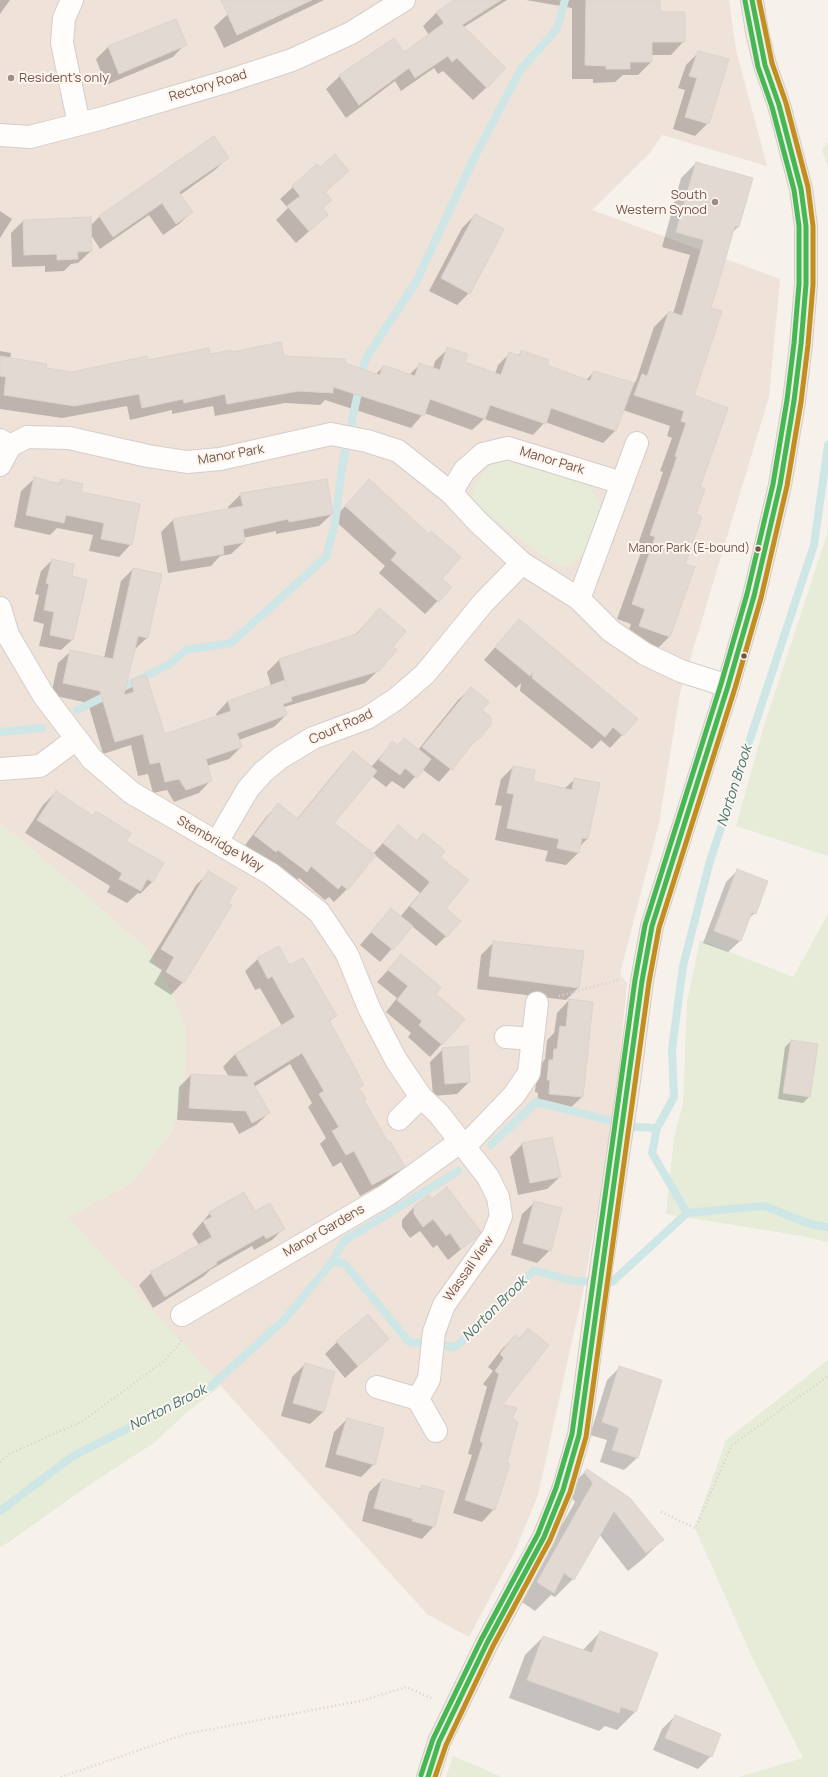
<!DOCTYPE html>
<style>
body{margin:0}
canvas{display:block;background:#f6f1eb}
</style>
<canvas width="828" height="1777"></canvas>
<script>
const ctx = document.querySelector('canvas').getContext('2d');
ctx.lineJoin = 'round';
function paint(path, color) { ctx.fillStyle = color; ctx.fill(path, 'evenodd'); }
const shape = rows => new Path2D(rows.map(r => 'M' + r).join(''));
function strokePath(path, color, width, dash) { ctx.strokeStyle = color; ctx.lineWidth = width; ctx.lineCap = dash ? 'butt' : 'round'; ctx.setLineDash(dash || []); ctx.stroke(path); }
function label(font, color, halo, rows, align = 'center') {
  ctx.font = font + ' Manrope,sans-serif'; ctx.lineWidth = 4; ctx.setLineDash([]); ctx.textBaseline = 'middle'; ctx.strokeStyle = halo; ctx.fillStyle = color; for (const [text, x, y, turn = 0] of rows) {
    ctx.save(); ctx.translate(x, y); ctx.rotate((+turn || 0) * Math.PI / 180); ctx.textAlign = isNaN(turn) ? turn : align; if (halo) ctx.strokeText(text, 0, 0); ctx.fillText(text, 0, 0); ctx.restore();
  }
}
paint(shape([
 [0,0,729,0,736,50,767,166,662,135,650,153,592,210,780,279,769,397,680,693,659,823,620,974,627,983,616,1097,584,1287,538,1495,516,1549,469,1637,427,1614,68,1217,131,1183,173,1130,148,950,19,838,0,824]
]), '#efe2d9');
paint(shape([
 [828,142,828,169,822,149],
 [506,461,584,483,593,492,599,502,601,513,590,546,582,556,570,565,564,566,555,564,535,551,479,508,472,497,475,486,485,470,493,463],
 [828,522,828,856,736,826,763,729,827,534],
 [0,824,19,838,148,950,172,992,186,1030,185,1079,173,1130,131,1183,68,1217,221,1386,187,1412,154,1443,98,1479,0,1548],
 [828,914,828,1242,802,1236,666,1214,674,1137,683,1103,687,1002,700,940,793,977],
 [828,1360,828,1777,738,1777,803,1758,753,1659,695,1528,726,1440],
 [453,1756,502,1777,446,1777]
]), '#e6ecd7');
paint(shape([
 [0,0,10,0,0,14],
 [256,0,324,0,224,48,214,27,228,14],
 [456,0,507,0,464,27,487,87,473,100,443,71,438,74,434,68,401,91,395,81,346,118,326,89,340,76,404,53,429,35,423,26,437,12],
 [526,0,659,0,659,13,684,41,671,55,651,55,651,62,638,75,623,75,615,82,593,83,593,79,572,79,572,8],
 [176,20,185,44,173,57,106,85,96,59,108,47],
 [698,53,708,123,695,136,673,129,685,90,678,88,686,65],
 [213,137,227,158,215,170,180,195,192,212,179,224,163,235,149,215,100,249,91,235,91,251,78,263,71,264,64,271,45,272,45,266,12,267,11,233,23,221,90,226,99,217],
 [696,163,751,179,738,227,731,234,710,308,693,396,698,488,694,515,669,637,654,652,625,641,631,624,617,619,641,552,636,550,663,472,660,471,672,438,667,436,670,426,623,410,615,431,603,443,545,422,533,435,484,419,472,430,424,413,411,428,325,400,320,405,285,403,215,416,213,406,172,414,172,410,130,420,127,406,62,418,0,409,0,351,11,353,10,359,45,369,72,373,147,362,231,353,344,364,376,374,383,367,409,375,420,364,433,369,435,361,448,349,464,363,495,374,498,365,510,353,517,356,522,352,546,366,585,381,594,372,633,384,636,381,654,327,669,312,673,314,690,255,662,247,681,178],
 [317,165,320,168,348,171,324,193,322,209,327,215,296,243,276,220,288,208,280,199],
 [0,211,12,219,0,238],
 [475,215,469,293,457,305,429,291,462,228],
 [34,479,58,484,62,480,79,493,131,544,119,557,89,551,93,535,57,528,50,535,14,527,21,491],
 [369,481,440,579,450,588,425,614,379,573,385,566,333,519],
 [241,494,332,514,319,526,276,534,276,531,243,538,244,542,231,554,220,556,211,566,168,573,161,532,173,520,229,510,228,507],
 [52,560,70,577,73,639,61,650,39,646,44,624,33,621,39,595,35,594,41,571],
 [133,569,147,638,134,650,125,687,132,680,164,735,217,717,216,714,228,701,271,686,267,672,279,660,354,636,379,610,391,647,378,671,365,683,284,707,286,715,274,727,239,740,241,747,229,759,207,766,211,780,199,793,174,802,167,790,153,793,148,774,138,776,131,745,103,754,88,703,51,695,58,663,71,651,104,658,121,581],
 [519,620,622,735,610,748,601,740,592,749,520,691,521,683,516,688,484,660],
 [471,688,490,724,439,782,422,769,404,789,392,781,386,787,372,776,333,824,373,854,398,826,416,841,423,834,439,857,446,936,436,946,412,926,380,962,360,945,391,909,400,917,420,893,375,855,347,889,334,902,329,897,325,900,299,878,294,884,243,848,266,817,278,805,297,819,341,765,353,752,371,767,393,743,397,746,404,739,418,750,458,700],
 [513,767,532,782,564,789,575,779,588,838,579,847,578,853,566,865,545,861,548,851,495,840,502,806,495,805,501,779],
 [56,792,92,816,96,812,124,842,163,864,152,882,140,894,138,893,127,903,107,892,110,886,25,833,43,805],
 [738,870,755,913,748,919,740,941,728,952,703,943,726,882],
 [209,873,183,982,171,995,154,984,162,970,149,962,196,885],
 [494,942,579,987,566,1000,477,989,481,955],
 [401,956,435,994,464,1019,430,1057,408,1037,411,1033,386,1012,397,998,377,982],
 [258,959,288,967,335,1015,329,1022,363,1101,403,1167,391,1179,360,1196,341,1162,333,1167,320,1144,326,1138,308,1107,312,1103,290,1064,254,1087,269,1113,256,1125,239,1134,233,1123,177,1120,179,1087,191,1075,229,1077,223,1067,235,1054,282,1026,260,988,255,990,245,971],
 [569,1000,582,1097,569,1109,537,1106,538,1093,535,1092,537,1073,541,1069,542,1063,545,1059,547,1040,554,1033,557,1013],
 [791,1041,809,1097,803,1103,778,1099,785,1047],
 [443,1049,469,1082,457,1094,433,1096,430,1062],
 [552,1138,560,1177,547,1189,518,1195,510,1157,522,1144],
 [535,1202,550,1250,537,1263,511,1255,522,1214],
 [414,1207,476,1237,448,1260,437,1245,433,1248,420,1231,410,1238,402,1227,402,1220],
 [255,1212,284,1228,272,1240,254,1250,252,1246,210,1270,204,1276,153,1308,139,1285,151,1273,199,1245,192,1234,210,1213],
 [528,1329,501,1404,511,1418,494,1509,482,1522,453,1513,472,1455,468,1454,487,1387,483,1384,493,1371,488,1367,502,1349,515,1336,518,1339],
 [388,1339,345,1378,325,1354,337,1342],
 [305,1364,323,1412,310,1424,281,1416,292,1377],
 [620,1367,661,1380,637,1458,624,1470,600,1462,607,1440,590,1435,607,1380],
 [347,1419,374,1464,361,1477,325,1467,334,1432],
 [587,1470,662,1540,644,1558,628,1571,599,1534,573,1579,555,1597,551,1595,535,1611,519,1600,575,1502,566,1491],
 [382,1480,419,1490,422,1486,434,1526,422,1539,362,1521,369,1492],
 [600,1632,635,1712,617,1730,605,1726,599,1731,509,1698,525,1655,543,1637,582,1651],
 [675,1716,711,1756,698,1769,653,1750,662,1729]
]), '#0003');
strokePath(shape([
 [77,710,170,664,186,650,231,643,326,557,335,523,342,467,365,360,416,282,474,158,521,69,557,29,565,0],
 [0,732,42,728],
 [635,1127,657,1128],
 [491,1145,536,1102,608,1120],
 [687,1213,764,1206,810,1224,828,1227],
 [332,1262,344,1241,458,1171],
 [445,1346,456,1347,534,1270,573,1281,612,1282,687,1213,652,1153,657,1128,674,1097,672,1049,683,966,710,861,814,545,828,445],
 [0,1511,73,1456,210,1387,285,1319,332,1262,344,1263,409,1342,422,1343]
]), '#cee6e5', 8);
const building = shape([
 [221,0,312,0,237,35,221,0],
 [454,0,501,0,462,25,506,68,487,88,457,58,452,62,448,56,415,78,409,68,359,105,339,75,394,38,404,52,444,23,436,12,454,0],
 [586,0,660,0,660,12,685,12,685,42,652,42,652,62,630,62,630,69,606,69,606,66,585,65,586,0],
 [176,19,187,45,119,74,108,46,176,19],
 [698,51,729,59,709,124,685,117,697,78,689,76,698,51],
 [214,136,229,158,179,192,193,212,176,224,162,203,113,237,99,216,214,136],
 [335,154,349,171,325,192,332,200,323,208,328,215,309,231,287,206,300,196,292,186,317,164,320,167,335,154],
 [696,162,753,178,739,227,735,226,711,308,722,311,694,395,728,408,700,487,705,489,696,514,702,517,685,564,695,567,670,637,639,626,645,609,632,604,655,537,650,535,677,457,675,456,686,423,681,421,684,411,634,395,642,374,647,376,669,311,682,316,704,240,676,232,696,162],
 [475,214,504,229,470,294,441,278,475,214],
 [91,217,92,251,77,252,78,259,57,260,57,254,24,255,23,220,91,217],
 [281,342,284,356,345,359,345,363,380,375,383,365,415,376,419,363,440,370,447,347,468,354,465,362,501,375,509,352,520,356,521,350,549,360,547,365,590,381,594,371,634,383,616,431,551,408,546,424,490,405,485,419,430,399,424,416,333,387,333,393,298,391,227,404,225,394,184,403,183,399,142,408,139,394,74,406,4,395,6,377,0,376,0,356,47,364,46,368,72,372,147,356,148,360,209,348,210,354,231,350,232,352,281,342],
 [34,477,60,484,61,479,83,484,81,492,140,504,132,545,101,539,104,523,66,515,64,523,26,515,34,477],
 [327,479,333,514,289,522,288,519,243,529,245,542,223,546,224,554,181,561,173,519,243,506,240,493,327,479],
 [369,479,429,534,431,531,461,557,442,579,452,587,439,602,391,560,397,553,345,506,369,479],
 [52,559,74,564,72,576,87,580,73,640,50,635,54,612,44,610,49,584,46,583,52,559],
 [133,568,162,574,148,638,138,636,124,695,134,692,131,679,146,675,165,734,231,711,228,701,285,680,288,690,279,659,357,634,379,608,406,631,393,647,397,650,379,671,291,697,292,701,283,704,287,715,237,733,242,747,206,759,212,781,186,790,179,779,165,782,160,762,150,764,143,734,115,742,100,691,63,683,70,650,113,659,133,568],
 [519,619,638,719,623,736,613,727,605,737,532,678,533,672,530,676,495,647,519,619],
 [471,687,489,702,482,710,491,717,491,725,478,740,476,739,452,770,422,747,471,687],
 [404,738,431,759,417,778,405,768,400,775,379,760,392,741,398,745,404,738],
 [353,751,377,771,334,823,376,855,348,890,342,885,338,889,311,866,307,872,278,850,276,852,254,835,278,803,298,819,353,751],
 [513,766,535,770,533,781,572,790,574,778,600,783,588,839,582,838,579,853,557,848,559,839,507,828,514,794,507,793,513,766],
 [56,791,93,816,96,811,131,833,126,841,164,863,153,882,147,879,141,891,119,879,122,873,37,820,56,791],
 [398,825,417,841,423,833,445,851,440,857,469,880,446,908,461,921,447,937,410,906,430,882,383,843,398,825],
 [737,869,768,881,756,914,752,912,741,941,714,931,737,869],
 [208,871,237,888,228,903,232,905,184,983,166,972,174,957,161,949,208,871],
 [391,908,413,926,393,950,371,932,391,908],
 [493,941,584,951,579,988,489,976,493,941],
 [279,946,289,965,303,958,337,1016,329,1020,364,1085,359,1088,366,1099,364,1100,388,1142,390,1141,405,1167,372,1185,354,1151,346,1155,332,1131,339,1127,319,1094,324,1091,302,1053,253,1083,270,1113,252,1123,246,1111,189,1108,191,1074,249,1077,235,1054,295,1017,272,976,268,979,257,958,279,946],
 [401,954,441,987,436,994,465,1019,442,1045,419,1025,422,1021,397,1000,408,986,388,970,401,954],
 [569,999,593,1002,583,1097,549,1094,550,1080,547,1080,549,1060,553,1060,554,1049,557,1049,560,1026,566,1027,569,999],
 [791,1040,818,1044,810,1097,783,1093,791,1040],
 [468,1046,470,1082,445,1084,442,1048,468,1046],
 [552,1137,561,1177,530,1183,522,1143,552,1137],
 [447,1187,481,1232,477,1237,461,1249,450,1233,446,1236,433,1219,423,1227,414,1214,414,1206,429,1195,432,1199,447,1187],
 [244,1192,255,1211,270,1203,285,1229,266,1239,264,1235,216,1262,217,1264,165,1297,150,1272,212,1237,203,1221,212,1217,209,1212,244,1192],
 [534,1201,562,1208,551,1251,523,1243,534,1201],
 [368,1314,389,1339,358,1366,336,1341,368,1314],
 [528,1328,549,1345,503,1404,517,1408,512,1418,518,1422,507,1463,510,1464,495,1510,465,1500,483,1443,480,1441,499,1374,495,1371,504,1358,500,1354,515,1335,519,1339,528,1328],
 [305,1363,335,1372,324,1412,293,1403,305,1363],
 [619,1366,662,1380,638,1458,612,1450,619,1428,602,1422,619,1366],
 [347,1418,384,1428,375,1465,336,1454,347,1418],
 [587,1469,630,1498,664,1540,646,1553,614,1511,574,1580,564,1573,554,1593,537,1582,593,1483,584,1472,587,1469],
 [382,1479,421,1489,422,1485,444,1491,435,1527,412,1521,413,1519,374,1508,382,1479],
 [600,1631,658,1653,636,1712,621,1707,619,1713,527,1680,543,1636,592,1653,600,1631],
 [675,1715,721,1734,712,1757,665,1738,675,1715]
]);
paint(building, '#e2d9d3');
strokePath(building, '#ded3ce', 1);
const minor = shape([
 [72,0,64,18,62,43,79,124],
 [0,135,30,137,103,118,225,82,292,60,351,33,404,0],
 [0,440,10,446,27,437,69,438,148,456,187,462,220,459,331,434,367,441,398,451,451,493,478,522,522,563,579,599,611,631,645,654,681,671,728,686],
 [0,465,10,446],
 [451,493,464,471,483,454,508,448,622,483],
 [579,599,637,443],
 [0,608,8,635,44,696,92,759,132,793,271,874,319,912,347,954,369,1008,396,1060,421,1097,439,1114,488,1177,498,1197,501,1216,493,1236,444,1305,434,1332,429,1379,418,1399],
 [0,769,40,766,75,740],
 [217,842,248,789,263,772,280,758,313,738,367,718,396,699,425,674,483,603,522,563],
 [506,1037,533,1039],
 [399,1119,421,1097],
 [465,1146,514,1095,529,1073,537,1003],
 [182,1315,387,1195,461,1141],
 [377,1387,418,1399,436,1431]
]);
const major = shape([
 [428,1777,439,1742,487,1643,544,1537,563,1490,579,1435,601,1269,629,1081,642,981,652,926,728,686,754,596,780,485,794,401,801,344,806,284,806,226,801,189,779,105,765,65,757,32,752,0]
]);
strokePath(minor, '#d5ceca', 24);
strokePath(major, '#d5cbc7', 24);
strokePath(shape([
 [559,996,618,980],
 [0,1462,9,1454,83,1421,163,1362,181,1342,181,1337],
 [661,1512,695,1528,732,1445,828,1376],
 [61,1777,186,1734,360,1701,407,1687,433,1699]
]), '#d9d0ce', 2.5, [1, 3]);
strokePath(minor, '#fefdfc', 22);
strokePath(major, '#f2ece6', 22);
strokePath(shape([
 [428,1777,439,1742,487,1643,544,1537,563,1490,579,1435,642,981,652,926,728,686,754,596,780,485,794,401,801,344,806,284,806,226,801,189,779,105,765,65,752,0]
]), '#45b853', 5);
strokePath(shape([
 [435,1777,446,1745,493,1646,550,1540,570,1492,586,1437,649,982,659,928,735,688,761,598,787,486,801,402,808,345,813,285,813,226,808,187,786,103,772,63,759,0]
]), '#c18e1f', 5);
strokePath(shape([
 [421,1775,433,1739,481,1640,538,1534,556,1488,572,1434,635,980,645,925,721,684,747,594,773,484,787,400,794,343,799,284,799,226,794,190,772,107,758,67,745,1]
]), '#45b853', 5);
for (const [x, y, r, color] of [
 [11,78,4,"#a08c84"],
 [715,202,4,"#a08c84"],
 [758,549,3.5,"#72564d"],
 [744,656,3.5,"#72564d"]
]) { const dot = new Path2D(); dot.arc(x, y, r, 0, 2 * Math.PI); ctx.fillStyle = color; ctx.fill(dot); strokePath(dot, '#fef5ed', 1.5); }
label('12px', '#72564d', '#fef5ed', [
 ["Manor Park (E-bound)",750,549]
], 'right');
label('13px', '#72564d', '#fef5ed', [
 ["Resident's only",19,78],
 ["South",707,195,"right"],
 ["Western Synod",707,210,"right"]
], 'left');
label('13px', '#72564d', '#fef5ed', [
 ["Rectory Road",208,86,-17],
 ["Manor Park",231,455,-10],
 ["Manor Park",552,461,17],
 ["Court Road",341,727,-24],
 ["Stembridge Way",220,844,30],
 ["Manor Gardens",324,1231,-30],
 ["Wassail View",469,1269,-55]
]);
label('italic 14px', '#427576', '#fef5ed', [
 ["Norton Brook",735,786,-72],
 ["Norton Brook",495,1309,-45],
 ["Norton Brook",168,1408,-27]
]);
</script>
